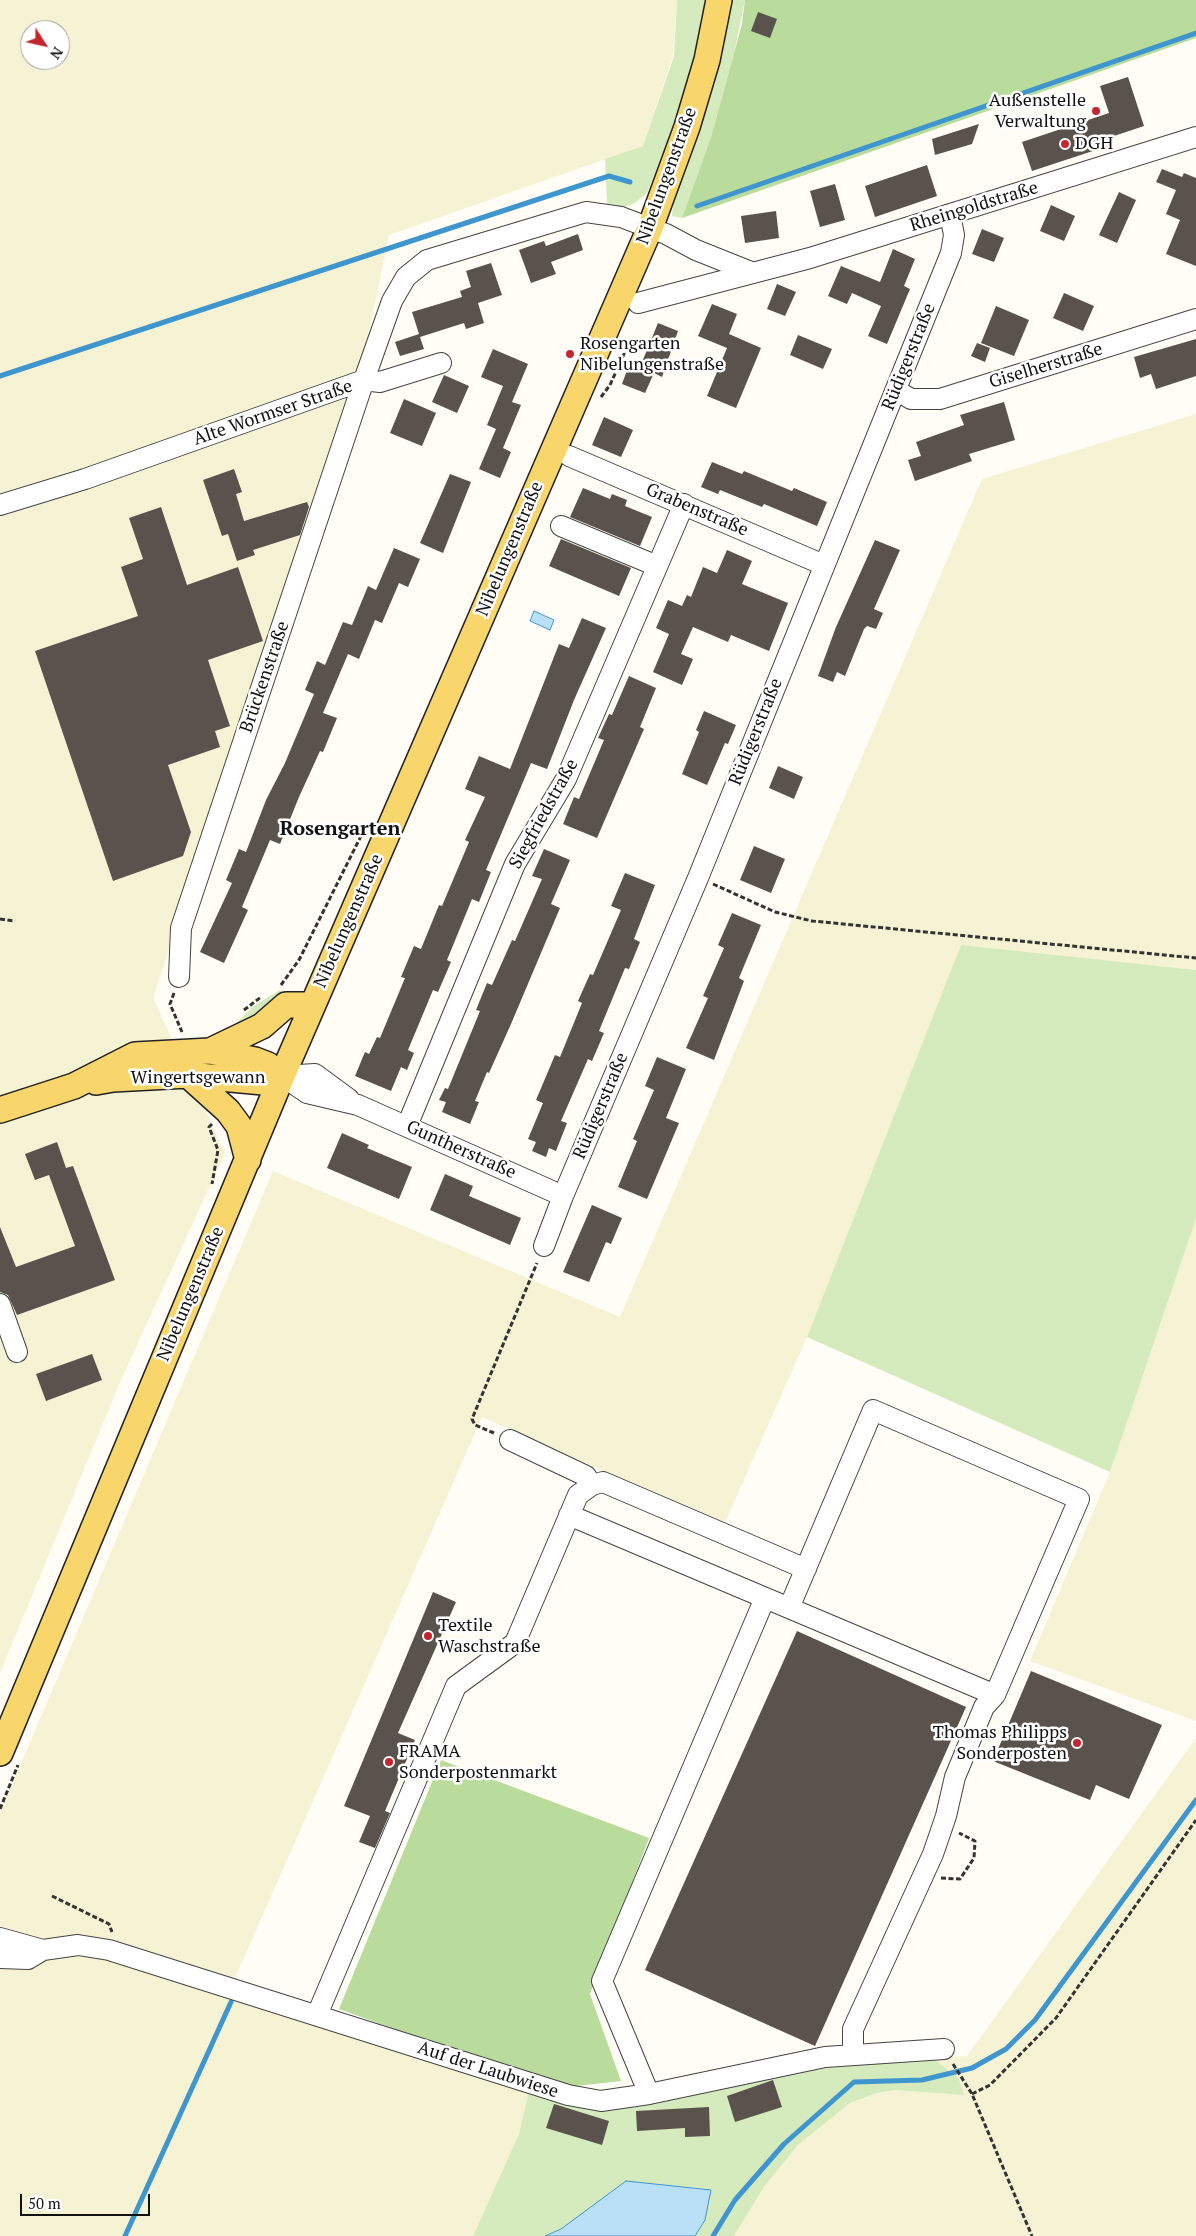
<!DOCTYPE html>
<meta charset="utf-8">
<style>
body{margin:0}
#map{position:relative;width:1196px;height:2236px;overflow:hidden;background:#fffdf5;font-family:"PT Serif",serif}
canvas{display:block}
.north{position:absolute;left:20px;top:20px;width:50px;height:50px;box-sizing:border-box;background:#fff;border:1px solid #a0a0a0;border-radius:50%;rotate:125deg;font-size:14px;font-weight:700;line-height:20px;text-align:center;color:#111}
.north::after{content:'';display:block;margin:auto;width:18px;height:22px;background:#c4262e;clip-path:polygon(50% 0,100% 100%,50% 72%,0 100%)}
.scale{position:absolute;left:20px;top:2194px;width:130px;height:22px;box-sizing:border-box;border:2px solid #111;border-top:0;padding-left:6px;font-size:15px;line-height:18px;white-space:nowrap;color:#111;-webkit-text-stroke:4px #fff;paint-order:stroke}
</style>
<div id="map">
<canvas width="1196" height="2236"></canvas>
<div class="north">N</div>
<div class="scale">50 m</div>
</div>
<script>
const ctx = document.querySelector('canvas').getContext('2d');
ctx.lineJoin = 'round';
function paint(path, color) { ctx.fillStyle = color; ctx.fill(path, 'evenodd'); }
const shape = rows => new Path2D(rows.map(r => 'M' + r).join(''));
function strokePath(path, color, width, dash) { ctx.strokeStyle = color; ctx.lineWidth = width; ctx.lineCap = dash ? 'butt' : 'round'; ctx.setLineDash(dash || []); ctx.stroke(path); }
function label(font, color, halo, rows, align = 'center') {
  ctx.font = font + ' "PT Serif",serif'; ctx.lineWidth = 5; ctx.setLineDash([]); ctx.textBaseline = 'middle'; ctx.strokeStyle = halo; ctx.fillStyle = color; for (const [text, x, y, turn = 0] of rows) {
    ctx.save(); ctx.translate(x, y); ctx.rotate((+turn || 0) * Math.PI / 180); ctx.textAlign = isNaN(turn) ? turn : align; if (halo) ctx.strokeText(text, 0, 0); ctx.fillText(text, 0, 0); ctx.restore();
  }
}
paint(shape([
 [0,0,677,0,673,56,643,146,389,235,360,376,153,998,225,1153,121,1380,0,1673],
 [30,30,60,30,60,60,30,60],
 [1196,414,1196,970,961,946,807,1337,724,1525,482,1417,228,1994,530,2087,519,2134,473,2236,0,2236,0,1813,273,1171,620,1317,982,479],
 [1196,1219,1196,1721,1030,1661,1110,1472],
 [1196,1738,1196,2236,734,2236,764,2187,798,2145,850,2103,877,2093,895,2090,964,2095,933,2058,967,2056]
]), '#f6f3d4');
paint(shape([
 [677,0,709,0,698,52,683,101,647,193,635,203,624,207,607,204,605,159,643,146,674,56],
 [730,0,745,0,735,49,711,137,682,218,672,216,673,203,700,132,725,29],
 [961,945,1196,970,1196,1219,1110,1472,807,1337],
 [280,990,282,993,269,1009,230,1029,255,1005],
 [933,2058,959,2079,964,2095,895,2090,877,2093,850,2103,798,2145,764,2187,734,2236,695,2236,705,2220,561,2229,545,2236,473,2236,519,2134,530,2087,598,2107,861,2062]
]), '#d5ebbd');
paint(shape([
 [745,0,1196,0,1196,38,682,218,711,137,742,24],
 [441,1760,649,1838,590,1994,621,2081,558,2088,339,2009]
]), '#b9dc9c');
const water = shape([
 [534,611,554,620,550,630,530,621,534,611],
 [626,2181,711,2190,705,2220,695,2236,545,2236,561,2229,626,2181]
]);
paint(water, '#b9e0f7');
strokePath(water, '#3f96cf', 1);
strokePath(shape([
 [697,206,1196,33],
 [0,376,609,176,630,182],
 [125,2236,231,2002],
 [713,2236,735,2200,784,2144,854,2082,922,2080,972,2068,1006,2049,1035,2020,1196,1800]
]), '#3f96cf', 5);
paint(shape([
 [758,12,777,19,770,38,751,31],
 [1128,77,1144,126,1105,139,1108,146,1032,171,1022,142,1109,113,1100,86],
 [979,124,972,144,935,155,932,139],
 [927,165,937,196,875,217,865,186],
 [1162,169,1182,177,1184,173,1196,178,1196,266,1166,254,1180,220,1166,214,1176,190,1156,182],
 [835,184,845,220,820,227,810,191],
 [1119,192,1136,200,1117,243,1099,235],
 [1051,205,1075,216,1064,241,1040,231],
 [776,211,779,238,745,243,741,216],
 [982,229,1004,238,994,262,972,254],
 [578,234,583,250,551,262,556,274,531,283,519,250,544,241,546,246],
 [893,249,915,259,904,286,910,289,887,344,868,336,881,306,852,293,847,304,828,296,841,266,880,282],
 [491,263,502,295,478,303,484,323,466,329,464,323,420,337,424,349,400,356,395,342,419,334,412,312,462,297,460,291,471,287,466,271],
 [777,284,796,292,785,316,767,309],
 [1064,293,1094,306,1083,331,1053,318],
 [712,304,737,314,729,334,761,348,736,408,707,396,727,348,698,336],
 [996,306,1029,320,1014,356,981,343],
 [658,323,678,331,662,377,654,373,645,393,622,384,630,362,640,367],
 [798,335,832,349,823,369,790,355],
 [1196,339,1196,376,1156,389,1151,374,1140,378,1134,357],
 [977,343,990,348,985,362,971,356],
 [493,349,528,364,512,402,521,405,503,448,511,452,500,478,479,469,496,429,487,425,503,386,481,377],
 [444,375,469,386,457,413,432,402],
 [404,399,436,413,422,446,390,433],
 [1004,402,1015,440,969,454,972,461,915,481,908,460,921,456,916,442,964,425,960,415],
 [604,417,633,430,621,457,592,445],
 [712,462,742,474,744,471,792,491,794,488,827,502,817,526,764,504,762,507,720,490,718,494,701,487],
 [234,469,242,492,236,494,244,521,307,502,309,507,300,535,253,550,255,555,237,561,228,534,222,536,203,480],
 [450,474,471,482,443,553,420,543],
 [583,488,610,499,612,494,627,500,625,506,652,517,640,546,570,517],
 [161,507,187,585,238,567,263,641,208,660,230,726,215,731,220,747,168,765,191,832,183,856,113,881,35,651,138,616,121,567,143,559,129,518],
 [561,539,631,568,619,596,549,566],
 [875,540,900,550,874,609,883,613,876,629,867,626,864,629,845,676,837,672,833,682,818,676,836,627],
 [394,548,420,559,408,587,399,583,382,623,375,620,359,659,348,654,323,713,337,718,323,752,320,751,299,797,280,844,270,840,242,907,248,910,224,963,200,952,232,883,226,880,239,849,246,852,266,800,285,763,314,694,305,690,317,661,325,665,343,622,352,625,368,586,376,590],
 [727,550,752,561,742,584,788,603,769,651,731,635,728,642,693,627,681,654,693,659,682,685,653,672,669,634,656,628,668,600,682,606,687,595,691,597,703,567,717,573],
 [582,618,606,628,574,700,547,769,531,763,486,870,491,872,479,902,472,899,447,960,451,962,438,992,433,990,408,1050,414,1053,407,1070,401,1067,391,1091,355,1076,365,1052,369,1054,377,1037,380,1038,405,978,401,977,414,946,421,949,439,905,442,906,469,842,465,840,485,797,465,789,479,756,510,769,559,644,569,648],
 [629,676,656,688,640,727,644,729,597,838,563,824,574,797,579,799,604,740,598,738,609,714,612,715],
 [704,711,736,725,728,744,725,743,707,785,682,774,699,732,696,730],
 [778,766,803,777,794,799,769,788],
 [754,846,785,859,771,893,740,880],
 [544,849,570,860,551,904,560,908,511,1024,489,1073,487,1072,475,1101,479,1102,470,1124,442,1112,446,1102,439,1100,445,1088,448,1089,480,1011,476,1010,487,983,492,985,512,940,515,941,542,879,532,876],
 [625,873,655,885,634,939,640,942,629,969,625,968,599,1031,604,1033,592,1061,588,1059,561,1121,567,1123,556,1151,549,1148,546,1157,532,1151,536,1142,528,1139,543,1103,536,1100,555,1055,560,1057,582,1003,578,1001,590,974,593,975,621,910,611,906],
 [732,913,761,925,739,978,744,981,714,1060,686,1048,708,998,703,996,724,948,718,945],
 [657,1057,686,1069,666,1118,679,1123,647,1199,618,1187,637,1141,633,1139,654,1090,645,1086],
 [342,1133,369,1145,367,1148,412,1167,399,1199,327,1168],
 [57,1142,66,1168,73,1166,115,1280,17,1315,8,1295,0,1292,0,1227,16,1267,75,1246,49,1175,35,1180,25,1154],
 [445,1174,473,1186,469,1196,521,1218,510,1245,430,1210],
 [592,1205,622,1218,611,1244,606,1242,589,1282,563,1272],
 [92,1354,102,1380,46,1401,36,1374],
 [433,1592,456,1602,398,1733,415,1740,385,1811,390,1813,375,1848,359,1842,370,1816,344,1806],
 [797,1631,966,1707,815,2046,645,1970],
 [1031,1671,1162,1725,1129,1799,1096,1785,1090,1800,993,1761],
 [773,2080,782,2107,735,2122,727,2096],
 [554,2104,609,2121,602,2145,546,2128],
 [709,2107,710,2136,685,2137,685,2128,637,2131,636,2111]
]), '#5a524d');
const minor = shape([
 [638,303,810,258,1196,137],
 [896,390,911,399,940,399,1196,319],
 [569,456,824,565],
 [0,505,85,479,364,380,392,301,406,277,427,260,586,212,621,217,666,234,696,250,751,272],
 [561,526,657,566],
 [179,977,181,928,364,380,380,382,441,363],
 [282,1076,307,1093,358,1105,563,1196],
 [282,1076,315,1074,349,1099],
 [407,1126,515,864,566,779,684,504],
 [544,1246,563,1196,698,878,951,253,954,235,950,214],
 [0,1304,17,1352],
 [510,1440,586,1476,592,1485],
 [569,1515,995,1695,1079,1499,873,1410,789,1608],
 [0,1938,43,1950],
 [0,1958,28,1959,43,1950,78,1945,109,1950,568,2095,601,2101,649,2094,825,2057,944,2049],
 [317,2015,456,1686,515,1643,578,1495,592,1485,603,1482,806,1569],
 [853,2055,853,2029,933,1854,946,1816,955,1777,984,1707,995,1695],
 [649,2094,602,1981,765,1598]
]);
const major = shape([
 [210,1051,262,1026,286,1005,312,1005],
 [188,1075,228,1111,239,1126,248,1160],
 [96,1082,113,1079,188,1075,263,1082,282,1076],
 [0,1110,74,1086,135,1055,210,1051,255,1060,268,1065,282,1076],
 [0,1753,282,1076,650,228,687,127,707,60,719,0]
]);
strokePath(minor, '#444', 22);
strokePath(major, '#222', 28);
strokePath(shape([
 [601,397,610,385,624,354,623,345],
 [713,884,775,912,812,921,1196,958],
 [0,919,15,921],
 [281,985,299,960,364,830],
 [174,993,170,1004,182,1032],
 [244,1010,261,997],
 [212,1124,209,1127,218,1150,212,1184],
 [494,1433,475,1425,472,1419,537,1263],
 [0,1809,18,1765],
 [941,1878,960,1879,974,1858,975,1841,959,1833],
 [52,1896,109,1924,112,1932],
 [953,2064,972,2094,1032,2236],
 [972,2094,990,2085,1056,2018,1196,1820]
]), '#333', 3, [5, 2.5]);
strokePath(minor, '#fff', 20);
strokePath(major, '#f9d66b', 25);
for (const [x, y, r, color] of [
 [1096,111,5,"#c4262e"],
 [1065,144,5,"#c4262e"],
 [570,354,5,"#c4262e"],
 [428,1636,5,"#c4262e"],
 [1077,1743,5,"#c4262e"],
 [389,1762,5,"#c4262e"]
]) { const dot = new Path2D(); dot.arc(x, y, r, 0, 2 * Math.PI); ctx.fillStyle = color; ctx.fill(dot); strokePath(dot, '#fff', 2); }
label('18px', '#111', '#fff', [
 ["Außenstelle",1086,101,"right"],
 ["Verwaltung",1086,122,"right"],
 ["DGH",1075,144],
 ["Rosengarten",580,344],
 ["Nibelungenstraße",580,365],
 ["Textile",438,1626],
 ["Waschstraße",438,1647],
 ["Thomas Philipps",1067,1733,"right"],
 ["Sonderposten",1067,1754,"right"],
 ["FRAMA",399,1752],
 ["Sonderpostenmarkt",399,1773]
], 'left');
label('18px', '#111', '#fff', [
 ["Nibelungenstraße",667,176,-70],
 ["Rheingoldstraße",974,207,-17],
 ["Rüdigerstraße",909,357,-68],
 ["Giselherstraße",1046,366,-17],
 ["Alte Wormser Straße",273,413,-19],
 ["Grabenstraße",697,510,23],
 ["Nibelungenstraße",510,549,-67],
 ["Brückenstraße",265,677,-71],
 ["Rüdigerstraße",756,732,-68],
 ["Siegfriedstraße",544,814,-61],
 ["Nibelungenstraße",349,921,-66],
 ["Wingertsgewann",198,1078],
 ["Rüdigerstraße",601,1106,-67],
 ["Guntherstraße",461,1150,24],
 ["Nibelungenstraße",191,1294,-67],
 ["Auf der Laubwiese",488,2070,18]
]);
label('bold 20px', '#111', '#fff', [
 ["Rosengarten",340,829]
]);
</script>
